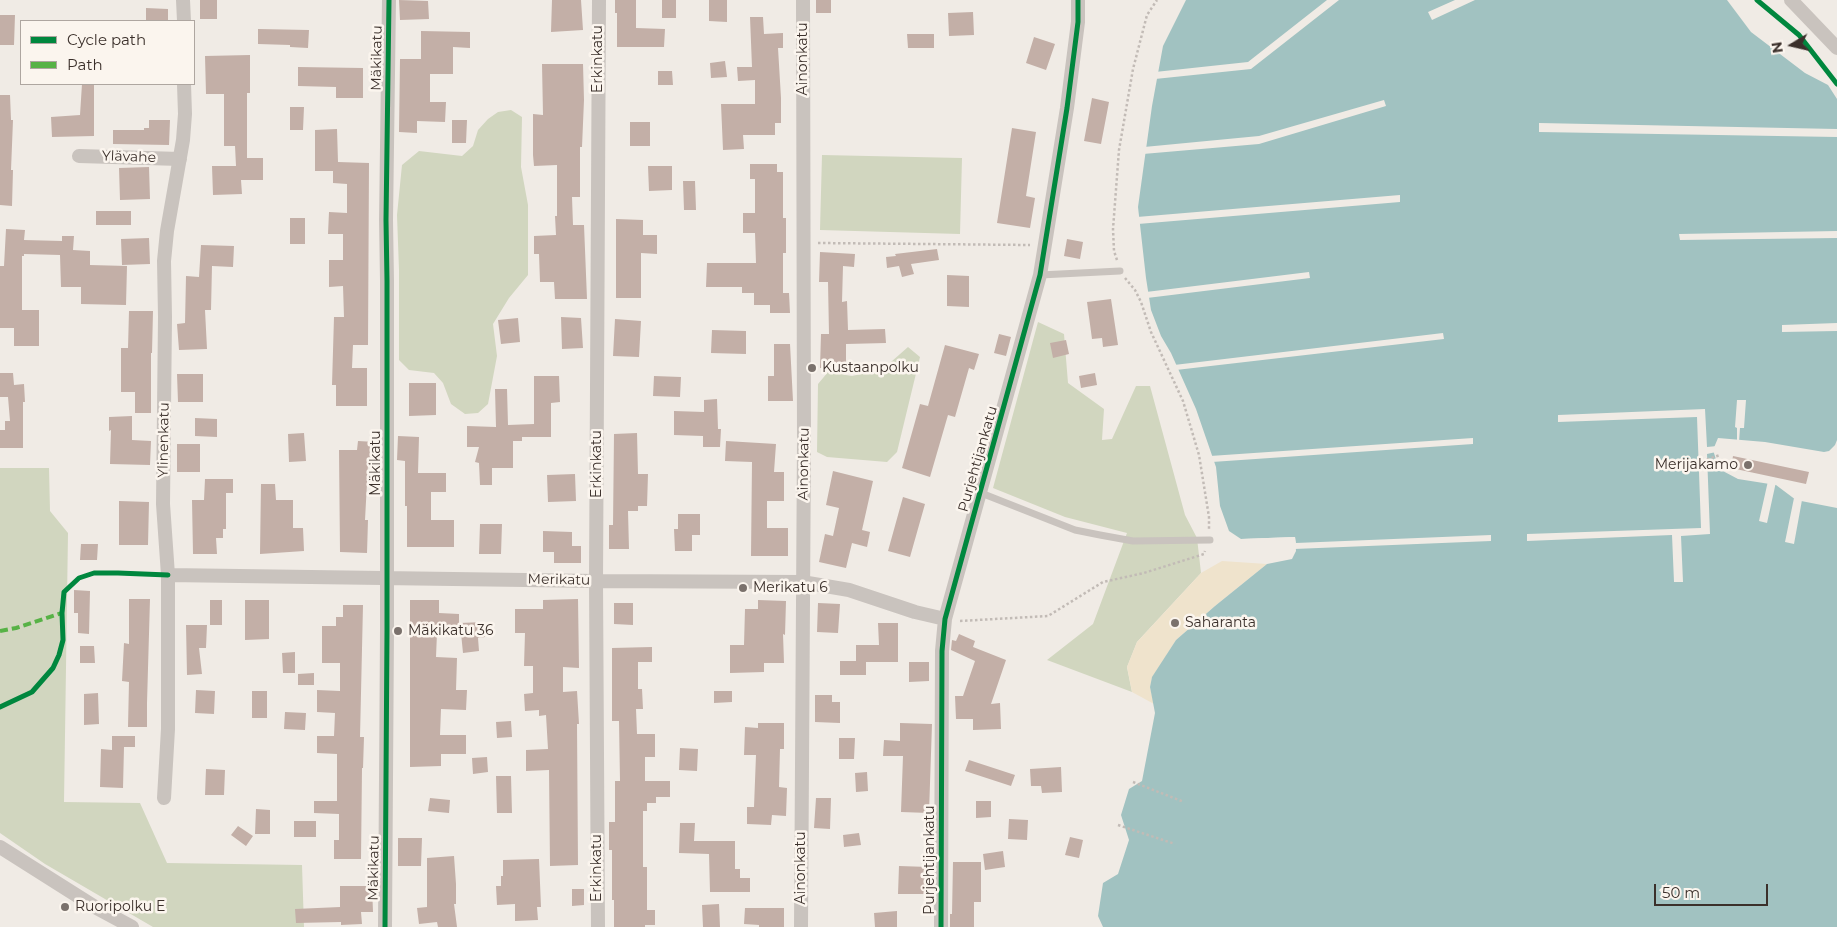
<!DOCTYPE html>
<meta charset="utf-8">
<style>
body{margin:0}
#map{position:relative;width:1837px;height:927px;overflow:hidden;background:#f0ebe5;font-family:Montserrat,sans-serif}
canvas{display:block}
.legend{position:absolute;left:20px;top:20px;width:175px;height:65px;box-sizing:border-box;background:#fbf5ee;border:1px solid #aea6a0;margin:0;padding:6px 9px;list-style:none;font-size:15px;color:#3b302b}
.legend li{display:flex;align-items:center;gap:10px;height:25px}
.legend b{width:25px;border:1px solid #aea6a0}
.north{position:absolute;left:1767px;top:20px;width:50px;height:50px;-webkit-text-stroke:4px #fbf5ee;paint-order:stroke;rotate:261deg;font-size:14px;font-weight:700;line-height:20px;text-align:center;color:#3b302b}
.north::after{content:'';display:block;margin:auto;width:18px;height:22px;background:#3b302b;clip-path:polygon(50% 0,100% 100%,50% 72%,0 100%)}
.scale{position:absolute;left:1654px;top:884px;width:114px;height:22px;box-sizing:border-box;border:2px solid #3b302b;border-top:0;padding-left:6px;font-size:15px;line-height:18px;white-space:nowrap;color:#3b302b;-webkit-text-stroke:4px #fbf5ee;paint-order:stroke}
</style>
<div id="map">
<canvas width="1837" height="927"></canvas>
<ul class="legend">
<li><b style="height:6px;background:#00873e"></b>Cycle path</li>
<li><b style="height:6px;background:#57b246"></b>Path</li>
</ul>
<div class="north">N</div>
<div class="scale">50 m</div>
</div>
<script>
const ctx = document.querySelector('canvas').getContext('2d');
ctx.lineJoin = 'round';
function paint(path, color) { ctx.fillStyle = color; ctx.fill(path, 'evenodd'); }
const shape = rows => new Path2D(rows.map(r => 'M' + r).join(''));
function strokePath(path, color, width, dash) { ctx.strokeStyle = color; ctx.lineWidth = width; ctx.lineCap = dash ? 'butt' : 'round'; ctx.setLineDash(dash || []); ctx.stroke(path); }
function label(font, color, halo, rows, align = 'center') {
  ctx.font = font + ' Montserrat,sans-serif'; ctx.lineWidth = 5; ctx.setLineDash([]); ctx.textBaseline = 'middle'; ctx.strokeStyle = halo; ctx.fillStyle = color; for (const [text, x, y, turn = 0] of rows) {
    ctx.save(); ctx.translate(x, y); ctx.rotate((+turn || 0) * Math.PI / 180); ctx.textAlign = isNaN(turn) ? turn : align; if (halo) ctx.strokeText(text, 0, 0); ctx.fillText(text, 0, 0); ctx.restore();
  }
}
paint(shape([
 [511,110,522,117,521,167,528,205,528,275,509,298,493,324,497,356,488,404,478,413,465,414,451,404,443,383,434,373,409,370,399,360,399,270,397,215,402,165,419,151,462,156,473,146,478,130,488,119,498,112],
 [822,155,962,158,960,234,820,230],
 [1038,322,1064,334,1068,383,1104,409,1102,440,1112,439,1136,386,1150,386,1185,515,1197,538,1201,573,1137,642,1127,667,1132,692,1047,660,1093,624,1127,533,1065,517,993,488],
 [908,347,920,357,897,452,887,462,827,457,817,452,818,384,828,372,852,376,883,369],
 [0,468,49,468,50,511,68,533,64,802,140,803,167,863,302,865,304,927,153,927,45,864,0,833]
]), '#d1d6bf');
paint(shape([
 [1222,561,1267,564,1215,606,1176,640,1152,678,1150,687,1154,704,1132,692,1127,667,1137,642,1201,573]
]), '#efe3cc');
paint(shape([
 [1186,0,1727,0,1751,32,1805,73,1828,85,1837,99,1837,440,1835,445,1829,451,1824,452,1765,442,1718,438,1713,450,1719,469,1738,479,1776,485,1796,500,1837,508,1837,927,1103,927,1098,916,1103,883,1118,874,1129,840,1121,815,1129,789,1142,781,1155,713,1150,687,1152,677,1176,640,1215,606,1267,564,1292,559,1296,551,1295,537,1241,539,1229,531,1220,506,1216,467,1196,409,1171,353,1161,336,1151,310,1146,278,1138,207,1152,106,1163,46]
]), '#a1c2c1');
paint(shape([
 [1327,0,1339,0,1251,69,1155,79,1155,72,1248,62],
 [1455,0,1475,0,1432,20,1428,12],
 [1384,100,1386,106,1259,144,1143,154,1144,147,1259,136],
 [1539,123,1837,129,1837,137,1539,132],
 [1400,195,1400,202,1138,224,1137,217],
 [1837,231,1837,238,1680,240,1679,234],
 [1309,272,1310,278,1147,298,1146,292],
 [1837,323,1837,331,1782,332,1782,325],
 [1443,333,1444,339,1176,370,1174,365],
 [1737,400,1746,400,1744,428,1740,428,1739,442,1737,442,1737,428,1735,427],
 [1705,409,1707,447,1717,446,1716,452,1707,454,1710,534,1681,536,1683,582,1674,582,1672,535,1527,541,1527,534,1701,528,1697,417,1558,422,1558,415],
 [1473,438,1473,444,1212,462,1210,456],
 [1768,481,1776,482,1767,523,1759,521],
 [1794,498,1802,500,1794,544,1785,542],
 [1491,535,1491,541,1294,549,1293,540,1241,542,1241,539,1295,537,1296,543]
]), '#f0ebe5');
paint(shape([
 [200,0,217,0,217,19,200,19],
 [399,0,428,1,429,19,400,20],
 [552,0,581,0,583,30,551,32],
 [615,0,636,0,636,28,665,29,664,47,617,47,617,13,615,13],
 [662,0,676,0,676,18,662,18],
 [709,0,727,0,727,22,709,21],
 [816,0,831,0,831,13,816,13],
 [146,8,168,9,168,21,146,21],
 [973,12,974,35,949,36,948,13],
 [0,15,15,15,14,45,0,45],
 [750,17,763,17,764,34,783,33,783,48,778,48,781,98,781,123,775,123,775,135,743,135,744,149,723,150,721,104,755,104,755,80,738,81,737,67,752,67],
 [258,29,309,30,308,48,290,47,290,45,258,44],
 [421,31,470,32,470,48,453,47,453,74,430,74,430,102,446,102,445,122,417,121,417,133,399,132,400,59,421,59],
 [907,34,934,34,934,48,908,48],
 [1034,37,1055,44,1046,70,1026,63],
 [250,55,250,93,247,93,247,158,263,158,263,180,241,180,242,194,213,195,212,166,236,166,235,146,224,146,224,94,206,94,205,56],
 [725,61,727,77,711,78,710,63],
 [542,64,583,64,584,100,582,147,580,147,580,197,572,197,573,225,584,225,587,299,555,299,554,282,540,282,539,254,534,254,534,236,556,235,555,216,557,216,557,165,534,166,533,155,533,114,543,115],
 [298,67,363,68,363,98,336,98,336,87,298,86],
 [658,71,672,71,673,85,658,85],
 [82,84,94,84,94,136,52,137,51,117,80,115],
 [0,95,10,95,11,120,13,120,11,170,13,170,12,206,0,205],
 [1092,98,1109,102,1101,144,1084,141],
 [290,107,304,107,303,130,290,130],
 [149,120,170,120,169,145,113,144,113,130,144,130,144,128,149,128],
 [452,120,467,120,466,143,452,143],
 [630,122,650,122,650,146,630,146],
 [1012,128,1036,132,1026,196,1035,198,1030,228,997,223],
 [337,129,338,162,369,163,368,345,353,345,352,368,367,368,367,406,336,406,336,385,332,385,334,317,344,317,343,286,329,287,329,260,343,260,343,234,328,234,329,212,347,213,347,184,333,183,333,171,315,171,315,130],
 [750,164,777,164,777,172,783,172,783,218,786,218,786,253,783,253,783,293,789,293,790,313,770,313,770,305,754,305,754,293,742,293,742,287,706,287,707,263,756,263,755,233,743,233,743,213,755,213,755,179,750,179],
 [648,166,672,166,672,190,649,191],
 [149,167,150,199,120,200,119,168],
 [683,181,695,181,696,210,684,210],
 [96,211,131,211,131,225,96,225],
 [290,218,305,218,305,244,290,244],
 [616,219,643,220,643,235,657,235,657,254,641,253,641,298,616,298],
 [6,229,25,230,24,240,62,241,62,236,74,236,73,250,90,251,90,265,127,266,126,305,81,304,81,287,61,287,60,255,24,254,24,256,22,256,22,310,39,310,39,346,14,346,14,328,0,328,0,266,4,266],
 [149,238,150,264,122,265,121,239],
 [1067,239,1083,242,1080,259,1064,256],
 [201,245,234,246,233,267,212,266,211,310,205,310,207,349,179,350,177,324,185,323,186,276,199,277],
 [937,249,939,260,911,264,914,274,902,277,899,266,887,268,886,257,896,256,895,254],
 [820,252,855,254,854,267,843,266,842,302,847,301,848,330,885,329,886,343,846,344,846,368,820,368,821,334,829,334,828,282,819,282],
 [947,275,969,276,969,307,947,306],
 [1111,299,1118,345,1103,347,1102,338,1092,339,1087,302],
 [129,311,153,311,152,353,151,353,151,413,135,413,135,392,121,392,121,348,128,348],
 [561,317,581,318,583,348,562,349],
 [518,318,520,342,501,344,498,320],
 [615,319,641,321,639,357,613,356],
 [712,330,746,331,746,354,711,353],
 [999,334,1011,337,1006,356,994,353],
 [1066,340,1069,354,1053,358,1050,343],
 [774,344,790,344,793,401,768,401,768,376,774,376],
 [945,345,979,354,974,370,969,368,955,417,948,415,930,477,902,468,920,404,928,406],
 [0,373,13,373,14,385,24,384,25,402,23,402,23,448,0,448,0,430,5,430,5,421,10,421,8,397,0,397],
 [1095,373,1097,385,1081,388,1079,376],
 [177,374,203,374,203,402,178,402],
 [534,376,559,376,560,402,551,403,551,437,522,437,522,441,513,441,513,468,492,468,492,485,480,485,479,463,475,462,479,447,467,447,467,426,496,427,495,389,507,389,508,425,534,424],
 [654,376,681,377,680,397,653,396],
 [409,383,436,383,436,415,409,416],
 [717,399,718,429,721,429,720,447,703,447,703,436,674,435,674,411,704,412,704,400],
 [132,416,132,440,151,441,150,465,110,464,111,430,109,431,109,417],
 [195,418,217,419,217,437,195,436],
 [304,433,306,461,289,462,288,434],
 [637,433,638,474,648,474,647,506,638,506,638,511,628,511,629,549,609,549,609,525,613,525,614,434],
 [398,436,419,437,418,473,446,473,446,492,431,492,431,520,454,520,454,547,407,547,407,506,405,506,405,461,397,460],
 [358,441,375,442,374,464,368,464,365,520,368,520,367,553,340,552,339,450,357,450],
 [726,441,776,444,774,472,784,472,784,501,767,501,767,528,788,528,788,556,751,556,752,462,725,461],
 [177,444,200,444,200,472,177,472],
 [1733,456,1809,472,1806,484,1731,468],
 [833,471,873,481,862,530,870,532,867,547,852,543,846,568,819,562,825,534,833,536,839,508,826,505],
 [575,474,576,501,548,502,547,475],
 [205,479,233,479,233,493,226,493,226,529,223,529,223,538,216,538,217,554,193,554,192,500,204,500],
 [261,484,275,484,276,500,293,500,293,528,303,528,304,551,260,554],
 [903,497,925,504,910,557,888,551],
 [119,501,149,502,148,545,119,545],
 [678,514,700,514,700,535,692,535,692,551,675,551,674,529,678,529],
 [480,524,502,524,501,554,479,554],
 [543,531,572,532,572,546,581,546,581,563,554,563,554,552,543,552],
 [81,544,98,544,97,560,80,560],
 [74,590,90,591,89,634,78,633,78,613,74,613],
 [129,599,150,599,147,703,147,727,128,727,129,682,122,681,124,643,129,644],
 [578,599,579,668,563,667,563,692,577,691,579,724,577,724,578,865,550,866,549,770,526,771,526,750,548,749,546,715,539,716,539,710,525,711,524,694,533,693,533,666,524,666,525,633,515,633,515,609,543,609,543,600],
 [210,600,222,600,222,625,210,625],
 [245,600,269,600,269,639,245,640],
 [410,600,439,600,439,613,459,614,459,633,437,633,436,657,457,658,456,690,467,690,466,710,441,709,440,735,466,735,466,754,441,754,441,766,410,767],
 [758,600,786,601,785,635,783,634,784,663,764,663,764,672,730,673,730,645,744,645,745,609,758,609],
 [614,603,633,603,633,625,614,624],
 [818,603,840,604,838,633,817,632],
 [343,605,363,605,360,737,364,737,363,768,362,768,361,859,334,859,334,840,339,840,339,814,314,813,314,801,337,801,337,754,317,753,317,736,334,736,335,713,317,712,317,690,340,691,340,663,322,663,322,626,336,626,336,617,343,617],
 [484,622,485,637,478,638,479,651,463,653,460,623],
 [878,623,898,623,898,662,866,662,866,675,840,675,840,661,856,661,856,645,879,645],
 [186,625,207,625,206,648,199,648,202,674,187,675],
 [959,634,975,641,973,647,1006,660,991,704,1000,703,1001,729,973,730,973,719,956,719,955,696,963,696,975,661,951,650,952,640,956,641],
 [80,646,94,646,95,663,80,663],
 [652,647,652,662,638,662,638,689,642,689,643,709,636,709,637,734,655,734,655,757,645,757,645,781,670,781,670,797,656,797,656,803,647,803,647,811,643,811,643,867,647,867,647,910,655,910,655,925,645,925,645,927,614,927,614,900,612,900,612,850,609,850,609,822,615,822,615,781,620,781,619,721,612,721,612,648],
 [295,652,295,673,283,673,282,653],
 [909,662,929,662,929,681,909,682],
 [314,673,314,685,298,685,298,674],
 [196,690,215,691,214,714,195,713],
 [252,691,267,691,267,718,252,718],
 [714,691,732,691,732,702,714,703],
 [98,693,99,724,84,725,84,694],
 [815,695,832,695,832,702,840,702,840,723,815,722],
 [285,712,306,713,305,730,284,729],
 [511,721,512,737,497,738,496,722],
 [758,723,784,723,784,749,780,749,779,787,787,788,786,816,772,815,771,825,747,824,747,807,754,807,756,755,744,755,745,727,758,728],
 [900,723,932,724,929,813,901,812,903,756,883,756,884,740,900,741],
 [112,736,135,736,135,747,124,747,123,788,100,787,101,749,112,750],
 [839,738,855,738,854,759,839,759],
 [680,748,698,749,697,771,679,770],
 [487,757,488,772,473,774,472,758],
 [969,760,1015,775,1011,786,965,771],
 [1061,767,1062,792,1042,793,1041,786,1031,786,1030,769],
 [206,769,225,770,224,795,205,795],
 [867,772,868,791,856,792,855,773],
 [496,776,511,776,512,813,497,813],
 [430,798,450,800,449,813,428,811],
 [816,798,831,798,830,829,814,828],
 [976,801,991,801,991,817,976,818],
 [256,809,270,810,270,834,255,834],
 [1009,819,1028,820,1027,840,1008,839],
 [294,821,316,821,316,837,294,837],
 [680,823,695,823,694,841,735,841,735,869,740,869,740,878,750,878,750,892,710,892,709,854,679,853],
 [238,826,253,836,246,846,231,835],
 [859,833,861,845,844,847,843,835],
 [1070,837,1083,840,1079,858,1065,855],
 [398,838,422,838,421,866,398,866],
 [1003,851,1005,867,985,870,983,854],
 [454,856,456,884,456,904,454,904,457,927,438,927,437,922,419,924,417,908,427,907,427,858],
 [539,859,541,907,537,907,538,920,515,921,515,904,497,905,496,886,501,886,501,876,503,876,503,860],
 [953,862,981,862,981,902,974,902,974,927,950,927,950,914,952,914],
 [899,866,929,867,929,894,898,894],
 [340,886,372,886,373,912,361,912,362,924,341,925,341,922,296,923,295,909,340,907],
 [572,889,584,889,584,905,572,906],
 [719,904,720,927,703,927,702,905],
 [745,908,784,908,784,927,759,927,759,925,744,924],
 [897,911,897,927,875,927,874,913]
]), '#c3afa7');
strokePath(shape([
 [818,243,1030,245],
 [1117,260,1114,251,1113,229,1119,150,1133,69,1147,15,1157,0],
 [1125,278,1135,290,1141,302,1151,332,1183,401,1199,455,1209,517,1209,531],
 [1702,461,1720,455],
 [960,621,1048,616,1103,582,1144,573,1204,554,1205,551],
 [1133,782,1184,802],
 [1118,825,1175,844]
]), '#c2bbb6', 2.5, [2.5, 2.5]);
strokePath(shape([
 [1040,275,1120,271],
 [981,493,1075,530,1100,535,1133,541,1210,540]
]), '#c9c3be', 7);
strokePath(shape([
 [183,0,184,21],
 [1791,0,1837,48],
 [79,156,180,159],
 [168,575,596,581,802,582,849,590,915,612,945,619],
 [164,798,168,729,168,575,163,504,165,317,164,261,167,231,183,140,185,114,184,84],
 [0,847,95,907,132,927],
 [385,927,387,630,387,281,386,220,389,0],
 [598,927,596,581,599,0],
 [801,927,804,440,803,0],
 [941,927,942,651,945,619,1040,275,1067,108,1078,22,1078,0]
]), '#c9c3be', 14);
strokePath(shape([
 [0,631,16,628,62,613]
]), '#57b246', 4, [8, 4]);
strokePath(shape([
 [1757,0,1799,35,1837,84],
 [0,707,32,692,53,668,59,655,63,640,62,613,64,592,79,578,94,573,118,573,168,575],
 [385,927,387,630,387,281,386,220,389,0],
 [941,927,942,651,945,619,1040,275,1067,108,1078,22,1078,0]
]), '#00873e', 5);
for (const [x, y, r, color] of [
 [812,368,5,"#7a716c"],
 [1748,465,5,"#7a716c"],
 [743,588,5,"#7a716c"],
 [1175,623,5,"#7a716c"],
 [398,631,5,"#7a716c"],
 [65,907,5,"#7a716c"]
]) { const dot = new Path2D(); dot.arc(x, y, r, 0, 2 * Math.PI); ctx.fillStyle = color; ctx.fill(dot); strokePath(dot, '#fbf5ee', 2); }
label('14px', '#3b302b', '#fbf5ee', [
 ["Mäkikatu",377,58,-89],
 ["Erkinkatu",598,59,-90],
 ["Ainonkatu",803,59,-90],
 ["Ylävahe",129,157,2],
 ["Ylinenkatu",164,440,-89],
 ["Purjehtijankatu",978,459,-74],
 ["Mäkikatu",376,463,-90],
 ["Erkinkatu",597,464,-90],
 ["Ainonkatu",804,464,-89],
 ["Merikatu",559,580,1],
 ["Purjehtijankatu",930,860,-90],
 ["Mäkikatu",374,868,-89],
 ["Erkinkatu",597,868,-90],
 ["Ainonkatu",801,868,-90]
]);
label('14px', '#3b302b', '#fbf5ee', [
 ["Kustaanpolku",822,368],
 ["Merijakamo",1738,465,"right"],
 ["Merikatu 6",753,588],
 ["Saharanta",1185,623],
 ["Mäkikatu 36",408,631],
 ["Ruoripolku E",75,907]
], 'left');
</script>
